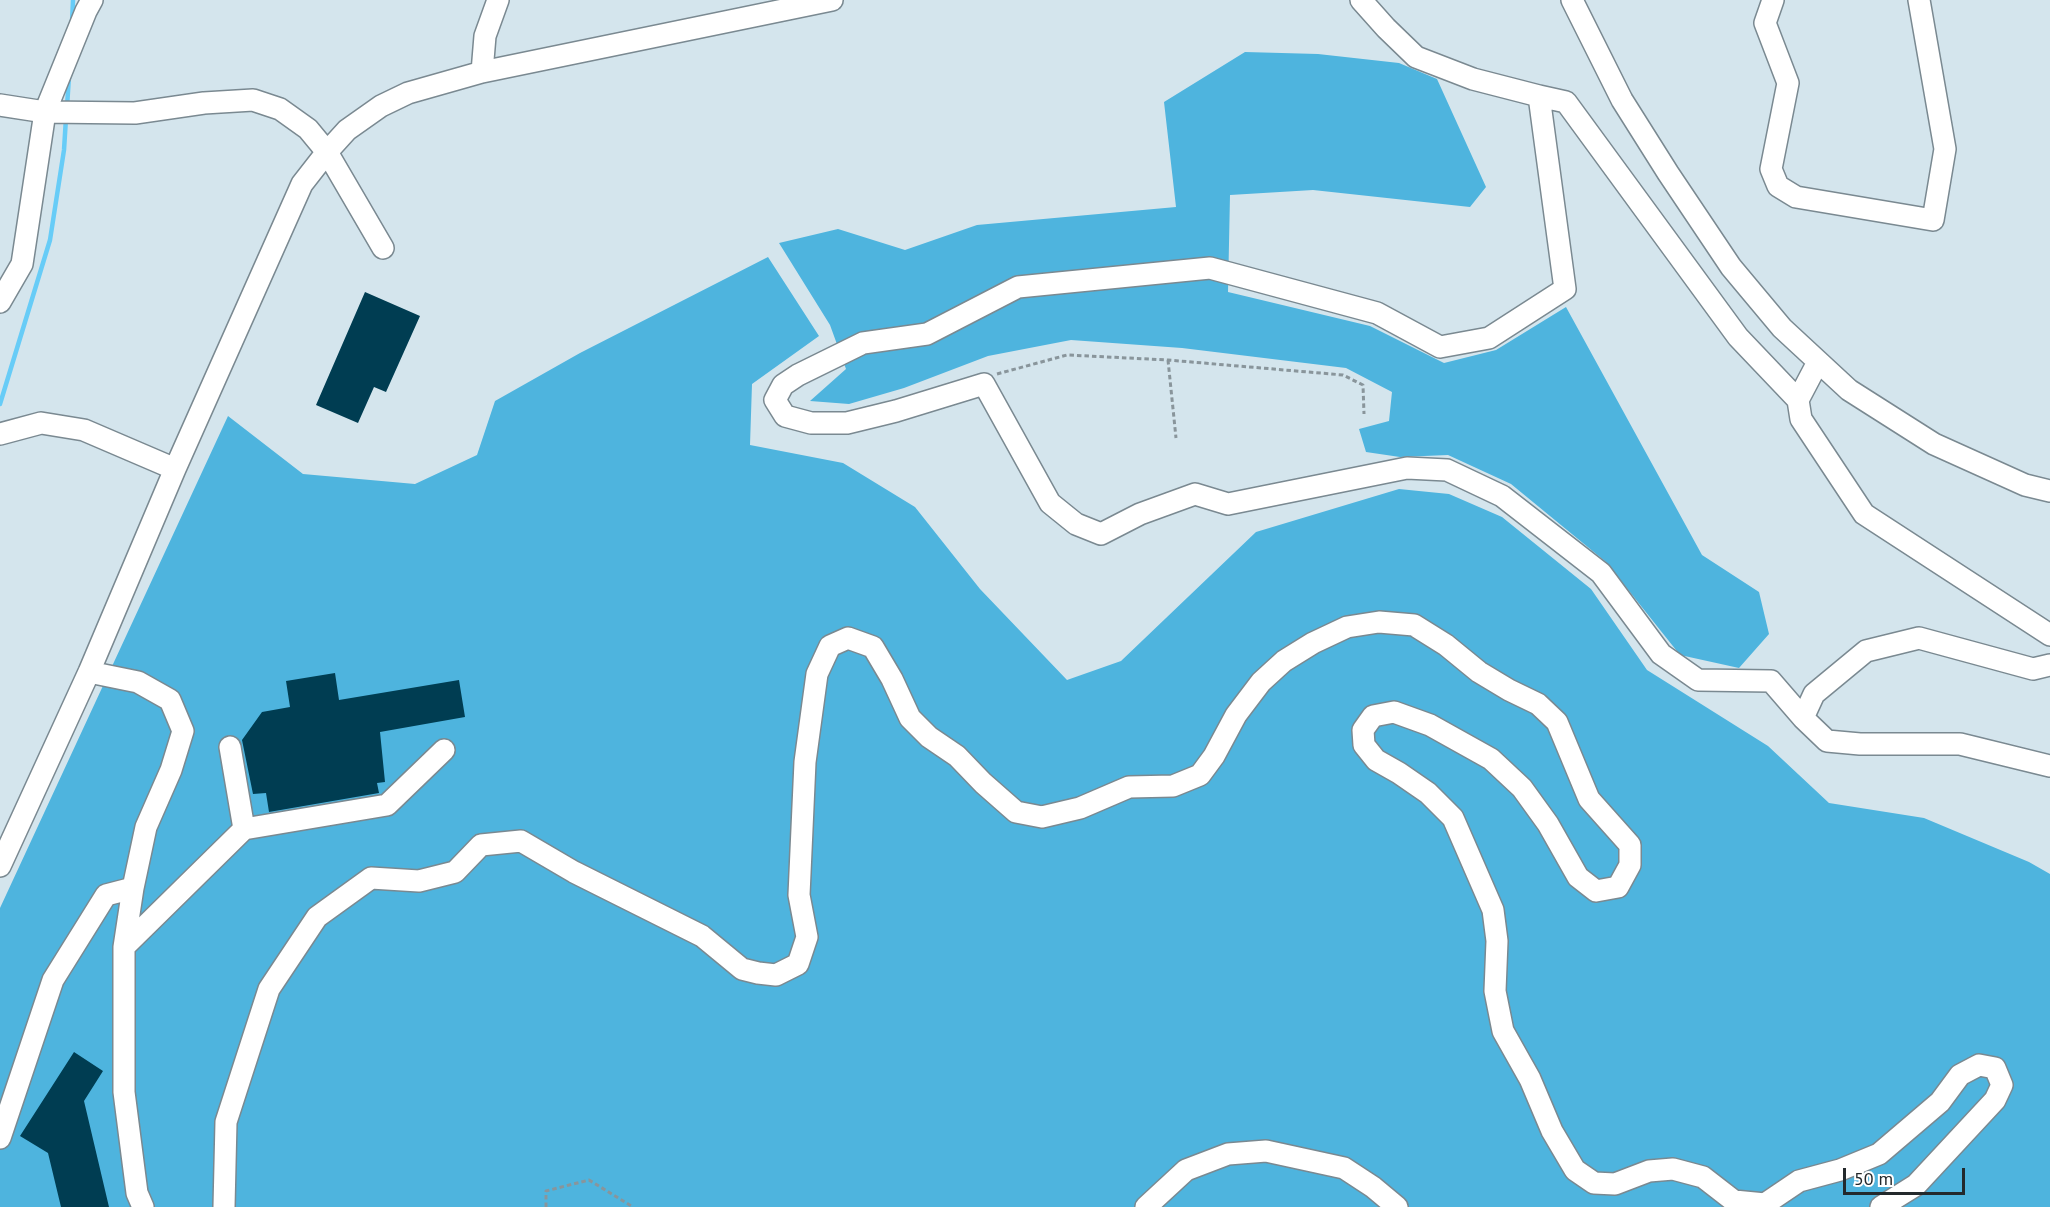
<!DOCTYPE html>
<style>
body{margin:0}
#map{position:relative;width:2050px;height:1207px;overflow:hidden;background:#d4e5ed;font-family:"PT Sans",sans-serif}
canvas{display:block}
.scale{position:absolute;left:1843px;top:1168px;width:122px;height:27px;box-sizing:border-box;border:3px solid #23292c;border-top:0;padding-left:8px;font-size:18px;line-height:21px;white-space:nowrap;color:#23292c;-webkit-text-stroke:4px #fff;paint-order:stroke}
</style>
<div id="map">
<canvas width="2050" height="1207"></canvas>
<div class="scale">50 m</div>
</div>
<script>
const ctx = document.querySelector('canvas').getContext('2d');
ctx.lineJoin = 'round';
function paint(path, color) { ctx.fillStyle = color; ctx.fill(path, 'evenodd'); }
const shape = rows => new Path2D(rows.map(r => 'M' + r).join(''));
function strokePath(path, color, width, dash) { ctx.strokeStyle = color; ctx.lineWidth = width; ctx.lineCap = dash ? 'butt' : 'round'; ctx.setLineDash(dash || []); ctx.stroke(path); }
paint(shape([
 [1245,52,1318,54,1399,63,1437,79,1486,187,1470,207,1313,190,1230,195,1228,292,1370,326,1444,363,1496,350,1566,307,1702,555,1759,592,1769,634,1739,668,1680,655,1606,562,1511,484,1448,455,1400,457,1366,452,1359,429,1389,421,1392,392,1346,368,1182,348,1071,340,988,356,904,388,849,404,810,401,846,369,830,325,779,243,838,229,905,250,977,225,1176,207,1164,102],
 [768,257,819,336,752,384,750,445,843,463,915,507,980,589,1067,680,1121,661,1256,532,1399,489,1449,494,1502,517,1591,589,1647,670,1768,746,1829,803,1924,818,2029,862,2050,874,2050,1207,0,1207,0,908,228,416,303,474,415,484,477,455,495,401,580,353]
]), '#4eb4de');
strokePath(shape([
 [72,23,73,0],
 [67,107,69,76],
 [0,404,50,240,64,150,66,118]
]), '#67ccf7', 4.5);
paint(shape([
 [365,292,420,316,386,392,374,387,358,423,316,405],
 [335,673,339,700,459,680,465,717,380,732,385,782,377,783,379,793,269,812,266,793,253,794,242,740,262,712,290,707,286,681],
 [74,1052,103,1071,84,1101,109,1207,61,1207,48,1153,20,1136]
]), '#003d52');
const minor = shape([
 [1361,0,1386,28,1416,57,1473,79,1539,96,1565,289,1489,338,1440,347,1377,313,1210,268,1018,287,927,334,863,343,798,375,783,385,775,400,785,416,811,423,847,423,896,411,984,384,1050,503,1076,524,1101,534,1140,514,1195,494,1228,504,1407,468,1447,470,1502,496,1601,573,1661,654,1698,680,1771,681,1803,718],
 [1572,0,1622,100,1668,173,1731,267,1782,328,1849,390,1934,444,2025,485,2050,491],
 [1773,0,1765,23,1788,83,1771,169,1778,186,1796,197,1933,220,1945,149,1919,0],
 [482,72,485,36,498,0],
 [1539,96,1566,102,1738,337,1798,400],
 [0,105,45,112,135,113,204,103,253,100,280,109,308,129,327,152,383,248],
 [0,302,22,264,45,112,86,11,92,0],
 [1818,362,1798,400,1801,419,1864,514,2050,635],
 [0,434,41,423,84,430,175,469],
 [2050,665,2033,669,1919,638,1866,651,1814,694,1803,718,1827,741,1860,744,1960,744,2050,766],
 [89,672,138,682,170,700,183,731,171,770,146,827,133,888,124,947,124,1092,137,1193,143,1207],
 [244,829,387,805,444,750],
 [0,866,89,672,175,469,302,184,327,152,347,130,381,106,408,93,482,72,832,0],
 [124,947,244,829,230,747],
 [0,1138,53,980,106,895,133,888],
 [224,1207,226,1122,269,989,317,917,371,878,419,881,455,872,481,845,521,841,574,872,702,936,742,969,758,973,776,975,798,964,807,937,799,895,805,762,817,674,830,646,848,638,873,647,892,679,910,718,929,737,957,756,983,783,1016,812,1042,817,1080,808,1129,787,1173,786,1200,775,1214,756,1236,715,1261,682,1284,661,1313,643,1347,627,1379,622,1414,625,1446,645,1479,672,1509,690,1538,704,1557,722,1589,799,1630,845,1630,865,1618,887,1596,891,1578,877,1548,824,1522,788,1491,759,1430,725,1394,712,1373,716,1363,730,1364,745,1376,760,1399,773,1428,793,1453,818,1493,910,1497,941,1495,991,1503,1031,1530,1079,1552,1131,1575,1170,1594,1183,1615,1184,1649,1171,1673,1169,1703,1177,1734,1201,1765,1204,1799,1181,1840,1170,1879,1154,1940,1102,1960,1075,1979,1065,1995,1068,2002,1085,1995,1100,1916,1185,1881,1207],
 [1146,1207,1186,1170,1228,1154,1266,1151,1344,1168,1373,1187,1397,1207]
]);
strokePath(minor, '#7a8991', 24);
strokePath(shape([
 [1168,360,1176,438],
 [997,374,1067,355,1168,360,1343,375,1363,385,1364,414],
 [546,1207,546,1191,589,1180,633,1207]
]), '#89959b', 3, [4.5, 3]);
strokePath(minor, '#fff', 21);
</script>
